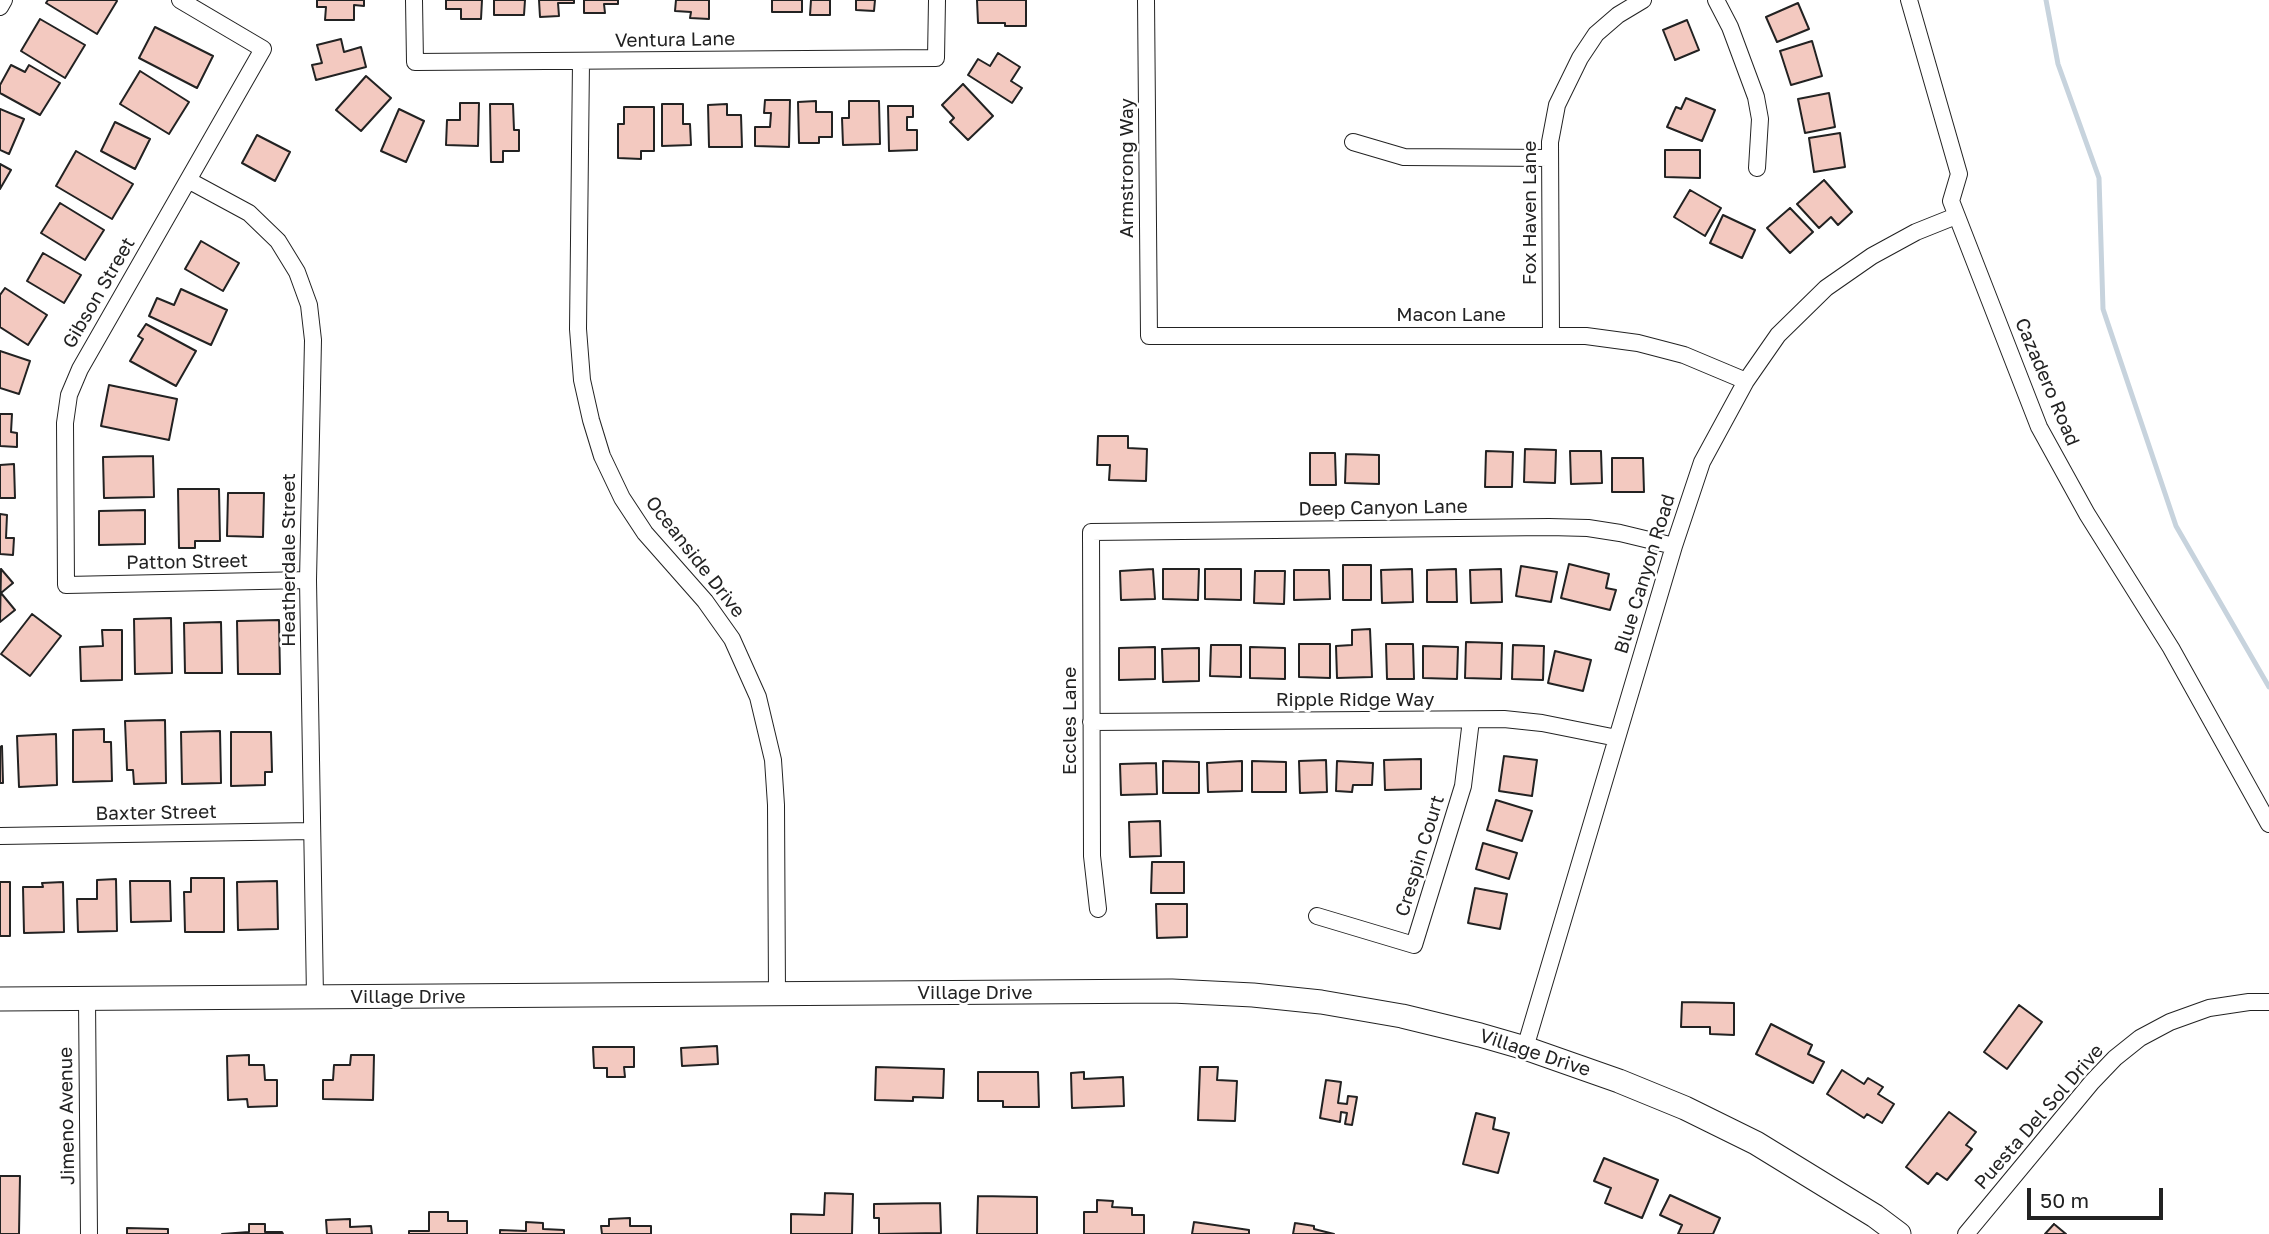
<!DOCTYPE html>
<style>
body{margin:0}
#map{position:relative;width:2269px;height:1234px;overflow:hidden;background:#fff;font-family:"Golos Text",sans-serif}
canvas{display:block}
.scale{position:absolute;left:2027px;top:1188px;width:136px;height:32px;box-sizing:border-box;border:4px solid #222;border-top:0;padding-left:9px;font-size:21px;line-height:24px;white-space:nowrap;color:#222;-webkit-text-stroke:5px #fff;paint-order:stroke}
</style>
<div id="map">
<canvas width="2269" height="1234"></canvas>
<div class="scale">50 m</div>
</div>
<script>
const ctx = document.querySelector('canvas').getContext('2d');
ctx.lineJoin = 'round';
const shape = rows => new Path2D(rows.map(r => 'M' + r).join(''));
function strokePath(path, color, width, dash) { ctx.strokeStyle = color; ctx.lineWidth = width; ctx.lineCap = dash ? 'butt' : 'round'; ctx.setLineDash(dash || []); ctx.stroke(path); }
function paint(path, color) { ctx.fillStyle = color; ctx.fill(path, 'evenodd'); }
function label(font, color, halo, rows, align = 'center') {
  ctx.font = font + ' "Golos Text",sans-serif'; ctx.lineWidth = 5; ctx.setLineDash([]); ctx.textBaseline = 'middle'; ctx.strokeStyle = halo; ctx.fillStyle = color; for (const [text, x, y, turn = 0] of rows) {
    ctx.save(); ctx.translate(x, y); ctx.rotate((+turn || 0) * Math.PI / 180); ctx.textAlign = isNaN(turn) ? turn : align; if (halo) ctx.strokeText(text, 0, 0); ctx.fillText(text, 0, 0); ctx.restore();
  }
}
strokePath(shape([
 [2046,0,2058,64,2099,178,2103,309,2176,526,2269,687]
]), '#c7d3dd', 5);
const building = shape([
 [48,0,116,0,117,1,97,34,46,3,48,0],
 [317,0,364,0,364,6,354,5,354,20,325,20,326,7,317,7,317,0],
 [446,0,482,0,481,19,461,19,461,9,446,9,446,0],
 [494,0,525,0,524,15,494,15,494,0],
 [539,0,574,0,574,3,558,3,559,16,540,17,539,0],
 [584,0,618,0,618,4,604,4,605,13,584,13,584,0],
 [676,0,709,0,709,19,690,18,691,12,675,11,676,0],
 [772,0,802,0,802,12,772,12,772,0],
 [811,0,830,0,830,15,810,15,811,0],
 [856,0,875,0,874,11,856,10,856,0],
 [977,0,1026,0,1026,26,1005,26,1005,23,978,23,977,0],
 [1798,3,1809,29,1777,42,1766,17,1798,3],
 [40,19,85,45,65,78,21,51,40,19],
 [1687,20,1699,50,1675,60,1663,30,1687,20],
 [155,27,213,56,197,88,139,58,155,27],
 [341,39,344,52,361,47,366,67,316,80,312,65,322,63,317,45,341,39],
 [1812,41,1822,76,1791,85,1780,51,1812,41],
 [998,53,1020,67,1011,81,1022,88,1012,103,968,75,978,59,990,66,998,53],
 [11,65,25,72,29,65,60,83,40,115,0,93,0,85,11,65],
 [140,71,189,102,169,134,120,104,140,71],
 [366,76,391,98,361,131,336,110,366,76],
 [963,84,993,116,968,140,950,122,954,118,942,105,963,84],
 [1829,93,1835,127,1805,133,1798,99,1829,93],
 [1686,98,1715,110,1702,141,1667,127,1676,107,1681,109,1686,98],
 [765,100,790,100,789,147,755,146,755,127,770,127,771,113,764,113,765,100],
 [816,101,816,112,832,112,832,137,819,137,819,143,799,143,798,102,816,101],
 [849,101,879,101,880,144,843,145,842,118,849,118,849,101],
 [460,103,479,103,478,146,446,145,447,120,460,120,460,103],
 [490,104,513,104,514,130,519,130,519,151,503,151,503,162,491,162,490,104],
 [662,104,683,104,683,124,690,124,691,145,662,146,662,104],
 [727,104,727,115,741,115,742,147,709,147,708,105,727,104],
 [888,106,913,106,913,117,907,117,907,130,917,130,917,150,889,151,888,106],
 [624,107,654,107,654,151,641,151,641,159,618,158,618,124,624,124,624,107],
 [0,109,24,119,9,154,0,150,0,109],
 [399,109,424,121,406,162,381,151,399,109],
 [115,122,150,139,135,169,101,151,115,122],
 [1840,133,1845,167,1814,172,1809,138,1840,133],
 [257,135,290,152,275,181,242,163,257,135],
 [1665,150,1700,150,1700,178,1665,177,1665,150],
 [76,151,133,184,112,219,56,186,76,151],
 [0,164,11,170,0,189,0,164],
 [1824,180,1852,212,1838,225,1831,217,1819,228,1797,204,1824,180],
 [1690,190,1721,208,1705,236,1674,217,1690,190],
 [60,203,104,230,85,260,41,233,60,203],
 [1790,208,1813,232,1790,253,1767,228,1790,208],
 [1723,215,1755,230,1742,258,1710,243,1723,215],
 [201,241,239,263,223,291,185,269,201,241],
 [43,253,81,275,64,303,27,281,43,253],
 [5,288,47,315,28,345,0,327,0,295,5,288],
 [181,289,227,310,211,345,149,316,157,298,174,305,181,289],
 [146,324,196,351,176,386,130,361,143,339,138,336,146,324],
 [0,351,30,361,19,394,0,388,0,351],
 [109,385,177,399,169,440,101,426,109,385],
 [0,414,12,414,11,432,17,433,17,447,0,446,0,414],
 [1098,436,1128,436,1128,448,1147,449,1146,481,1109,480,1110,465,1097,465,1098,436],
 [1525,449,1556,450,1555,483,1524,482,1525,449],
 [1486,451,1513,452,1512,487,1485,487,1486,451],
 [1570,451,1601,451,1602,483,1571,484,1570,451],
 [1310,453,1335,453,1336,485,1310,485,1310,453],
 [1346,454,1379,455,1379,484,1345,483,1346,454],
 [153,456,154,497,104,498,103,457,153,456],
 [1612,458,1643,458,1644,492,1612,492,1612,458],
 [14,464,15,498,0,498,0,465,14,464],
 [178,489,219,489,220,541,195,541,195,548,179,548,178,489],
 [228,493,264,493,263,537,227,536,228,493],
 [145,510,145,544,99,545,99,511,145,510],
 [0,514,7,515,6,538,14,538,13,555,0,554,0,514],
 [1569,564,1609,574,1606,588,1616,590,1610,610,1561,598,1569,564],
 [1343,565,1371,565,1371,600,1343,600,1343,565],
 [1521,566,1557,572,1551,602,1516,596,1521,566],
 [1,569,13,583,1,593,15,610,0,622,1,569],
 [1153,569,1155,599,1121,600,1120,571,1153,569],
 [1163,569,1199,569,1198,600,1163,599,1163,569],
 [1205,569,1241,569,1241,600,1205,599,1205,569],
 [1412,569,1413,602,1382,603,1381,570,1412,569],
 [1456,569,1457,602,1427,602,1427,570,1456,569],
 [1501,569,1502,602,1471,603,1470,570,1501,569],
 [1294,570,1329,570,1330,599,1294,600,1294,570],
 [1255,571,1285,571,1284,604,1254,603,1255,571],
 [32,614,61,636,30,676,1,654,32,614],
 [171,618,172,673,135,674,134,619,171,618],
 [279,620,280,674,238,674,237,621,279,620],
 [221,622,222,673,185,673,184,623,221,622],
 [1370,629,1372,677,1337,678,1336,646,1352,645,1352,630,1370,629],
 [102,630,122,630,122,680,81,681,80,647,103,646,102,630],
 [1466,642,1502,643,1501,679,1465,678,1466,642],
 [1299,644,1330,644,1330,678,1299,677,1299,644],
 [1386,644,1413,644,1414,679,1387,679,1386,644],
 [1211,645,1241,645,1241,677,1210,676,1211,645],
 [1513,645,1544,646,1543,680,1512,679,1513,645],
 [1423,646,1458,647,1457,679,1423,678,1423,646],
 [1155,647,1155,679,1119,680,1119,648,1155,647],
 [1250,647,1285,648,1285,679,1250,678,1250,647],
 [1199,648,1199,681,1163,682,1162,649,1199,648],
 [1555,651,1591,660,1583,691,1548,683,1555,651],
 [165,720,166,783,134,784,133,770,127,770,125,721,165,720],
 [104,729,104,742,111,742,112,781,73,782,73,730,104,729],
 [220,731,221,783,182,784,181,732,220,731],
 [231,732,271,732,272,772,265,772,265,785,231,786,231,732],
 [56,734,57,785,19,787,17,736,56,734],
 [2,746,3,783,0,783,0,747,2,746],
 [1504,756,1537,760,1532,796,1499,791,1504,756],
 [1421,759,1421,789,1385,790,1384,760,1421,759],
 [1326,760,1327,792,1300,793,1299,761,1326,760],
 [1163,761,1199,762,1199,793,1163,793,1163,761],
 [1242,761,1242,791,1208,792,1207,763,1242,761],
 [1252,761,1286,762,1286,792,1252,792,1252,761],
 [1337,761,1373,763,1372,785,1353,785,1352,792,1336,791,1337,761],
 [1156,763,1157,794,1121,795,1120,764,1156,763],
 [1496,800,1532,811,1522,841,1487,830,1496,800],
 [1160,821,1161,856,1130,857,1129,822,1160,821],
 [1483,843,1517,853,1509,879,1476,869,1483,843],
 [1152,862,1184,862,1184,893,1151,893,1152,862],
 [191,878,224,878,224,932,185,932,184,892,191,892,191,878],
 [116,879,117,931,78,932,77,899,97,899,97,880,116,879],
 [130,881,170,881,171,921,131,922,130,881],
 [277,881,278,929,238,930,237,882,277,881],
 [0,882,10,882,10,936,0,936,0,882],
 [63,882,64,932,24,933,23,887,43,887,42,883,63,882],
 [1475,888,1507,894,1500,929,1468,923,1475,888],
 [1156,904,1187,904,1187,937,1157,938,1156,904],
 [1682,1002,1734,1003,1734,1035,1710,1034,1710,1027,1681,1027,1682,1002],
 [2019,1005,2042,1022,2007,1069,1984,1052,2019,1005],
 [1771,1024,1812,1045,1808,1054,1824,1062,1813,1083,1756,1054,1771,1024],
 [717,1046,718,1064,682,1066,681,1048,717,1046],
 [593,1047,634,1047,634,1067,624,1067,625,1077,607,1077,607,1068,594,1068,593,1047],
 [249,1055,249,1065,264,1065,265,1080,277,1080,277,1106,248,1107,247,1099,228,1100,227,1056,249,1055],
 [351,1055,374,1055,373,1100,323,1099,323,1080,333,1080,334,1065,350,1065,351,1055],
 [876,1067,944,1069,943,1098,913,1097,913,1101,875,1100,876,1067],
 [1200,1067,1218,1067,1217,1080,1237,1081,1235,1121,1198,1120,1200,1067],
 [1842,1070,1864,1084,1868,1078,1883,1087,1878,1094,1894,1104,1882,1123,1867,1114,1864,1118,1827,1094,1842,1070],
 [978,1072,1038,1072,1039,1107,1003,1107,1003,1101,978,1101,978,1072],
 [1084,1072,1084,1079,1123,1077,1124,1106,1072,1108,1071,1073,1084,1072],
 [1326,1080,1341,1082,1338,1103,1347,1104,1348,1096,1357,1097,1352,1125,1345,1124,1347,1113,1341,1112,1340,1122,1320,1118,1326,1080],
 [1949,1112,1976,1132,1966,1145,1972,1149,1947,1180,1937,1173,1928,1184,1906,1167,1949,1112],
 [1476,1113,1495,1118,1493,1129,1509,1133,1498,1173,1463,1164,1476,1113],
 [1604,1158,1658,1180,1642,1218,1605,1203,1611,1188,1594,1181,1604,1158],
 [0,1176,20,1176,19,1234,0,1234,0,1176],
 [825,1193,853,1194,852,1234,791,1234,791,1214,824,1215,825,1193],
 [1670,1195,1720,1218,1713,1234,1678,1234,1682,1225,1660,1215,1670,1195],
 [978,1196,1037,1197,1037,1234,977,1234,978,1196],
 [1097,1200,1113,1201,1112,1207,1132,1208,1132,1215,1144,1215,1144,1234,1084,1234,1084,1212,1097,1212,1097,1200],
 [940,1203,941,1233,879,1234,879,1218,874,1218,874,1204,940,1203],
 [429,1212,448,1212,448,1221,467,1221,467,1234,409,1234,409,1231,429,1231,429,1212],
 [630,1218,630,1226,651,1226,651,1234,602,1234,601,1226,609,1226,609,1219,630,1218],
 [350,1219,350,1227,371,1226,372,1234,327,1234,326,1220,350,1219],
 [526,1222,543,1223,543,1229,564,1230,564,1234,500,1234,500,1230,526,1231,526,1222],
 [1194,1222,1249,1230,1249,1234,1192,1234,1194,1222],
 [1295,1223,1314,1226,1314,1229,1334,1234,1293,1234,1295,1223],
 [249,1224,265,1224,265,1232,282,1232,283,1234,222,1234,249,1232,249,1224],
 [2054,1224,2066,1234,2045,1234,2054,1224],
 [127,1228,168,1229,168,1234,127,1234,127,1228]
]);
paint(building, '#f3c9c0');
strokePath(building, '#222', 2);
const minor = shape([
 [180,0,263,49,80,369,69,395,65,423,66,585,308,580],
 [414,0,415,62,936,58,937,0],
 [1146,0,1149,336,1586,336,1638,343,1684,355,1746,381],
 [1716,0,1730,27,1756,97,1760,119,1757,168],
 [1909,0,1959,174,1951,201,2039,427,2087,514,2171,648,2269,824],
 [0,7,4,0],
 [581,62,578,329,582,380,591,420,602,456,622,498,645,533,705,601,732,639,758,697,773,760,776,805,777,994],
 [1353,142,1404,157,1550,158],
 [188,180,249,213,278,241,297,272,309,305,313,340,308,580,315,997],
 [1551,336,1550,142,1557,105,1580,58,1596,34,1618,15,1643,0],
 [1091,722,1504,719,1542,723,1617,738],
 [0,836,312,831],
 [1098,909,1092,856,1091,532,1549,527,1588,528,1620,533,1674,546],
 [1317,916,1414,945,1463,786,1471,720],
 [87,999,89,1234],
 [1525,1048,1674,546,1702,462,1746,381,1778,335,1826,288,1872,256,1916,232,1956,216],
 [1966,1234,2092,1082,2115,1058,2140,1038,2170,1022,2209,1008,2249,1002,2269,1002]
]);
const secondary = shape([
 [0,999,1172,991,1253,995,1321,1002,1402,1016,1480,1035,1525,1048,1619,1081,1685,1108,1756,1143,1875,1216,1899,1234]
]);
strokePath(minor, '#222', 18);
strokePath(secondary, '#222', 25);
strokePath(minor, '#fff', 16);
strokePath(secondary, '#fff', 23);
label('19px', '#222', '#fff', [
 ["Ventura Lane",675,40,-1],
 ["Armstrong Way",1127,168,-90],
 ["Fox Haven Lane",1530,213,-90],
 ["Gibson Street",99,293,-60],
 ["Macon Lane",1451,315],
 ["Cazadero Road",2047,382,67],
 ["Deep Canyon Lane",1383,508,-1],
 ["Oceanside Drive",695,557,52],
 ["Heatherdale Street",289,560,-90],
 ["Patton Street",187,562,-1],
 ["Blue Canyon Road",1645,574,-73],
 ["Ripple Ridge Way",1355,700],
 ["Eccles Lane",1070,721,-90],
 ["Baxter Street",156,813,-1],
 ["Crespin Court",1420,856,-73],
 ["Village Drive",975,993],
 ["Village Drive",408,997],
 ["Village Drive",1535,1053,18],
 ["Jimeno Avenue",67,1116,-91],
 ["Puesta Del Sol Drive",2039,1117,-49]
]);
</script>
